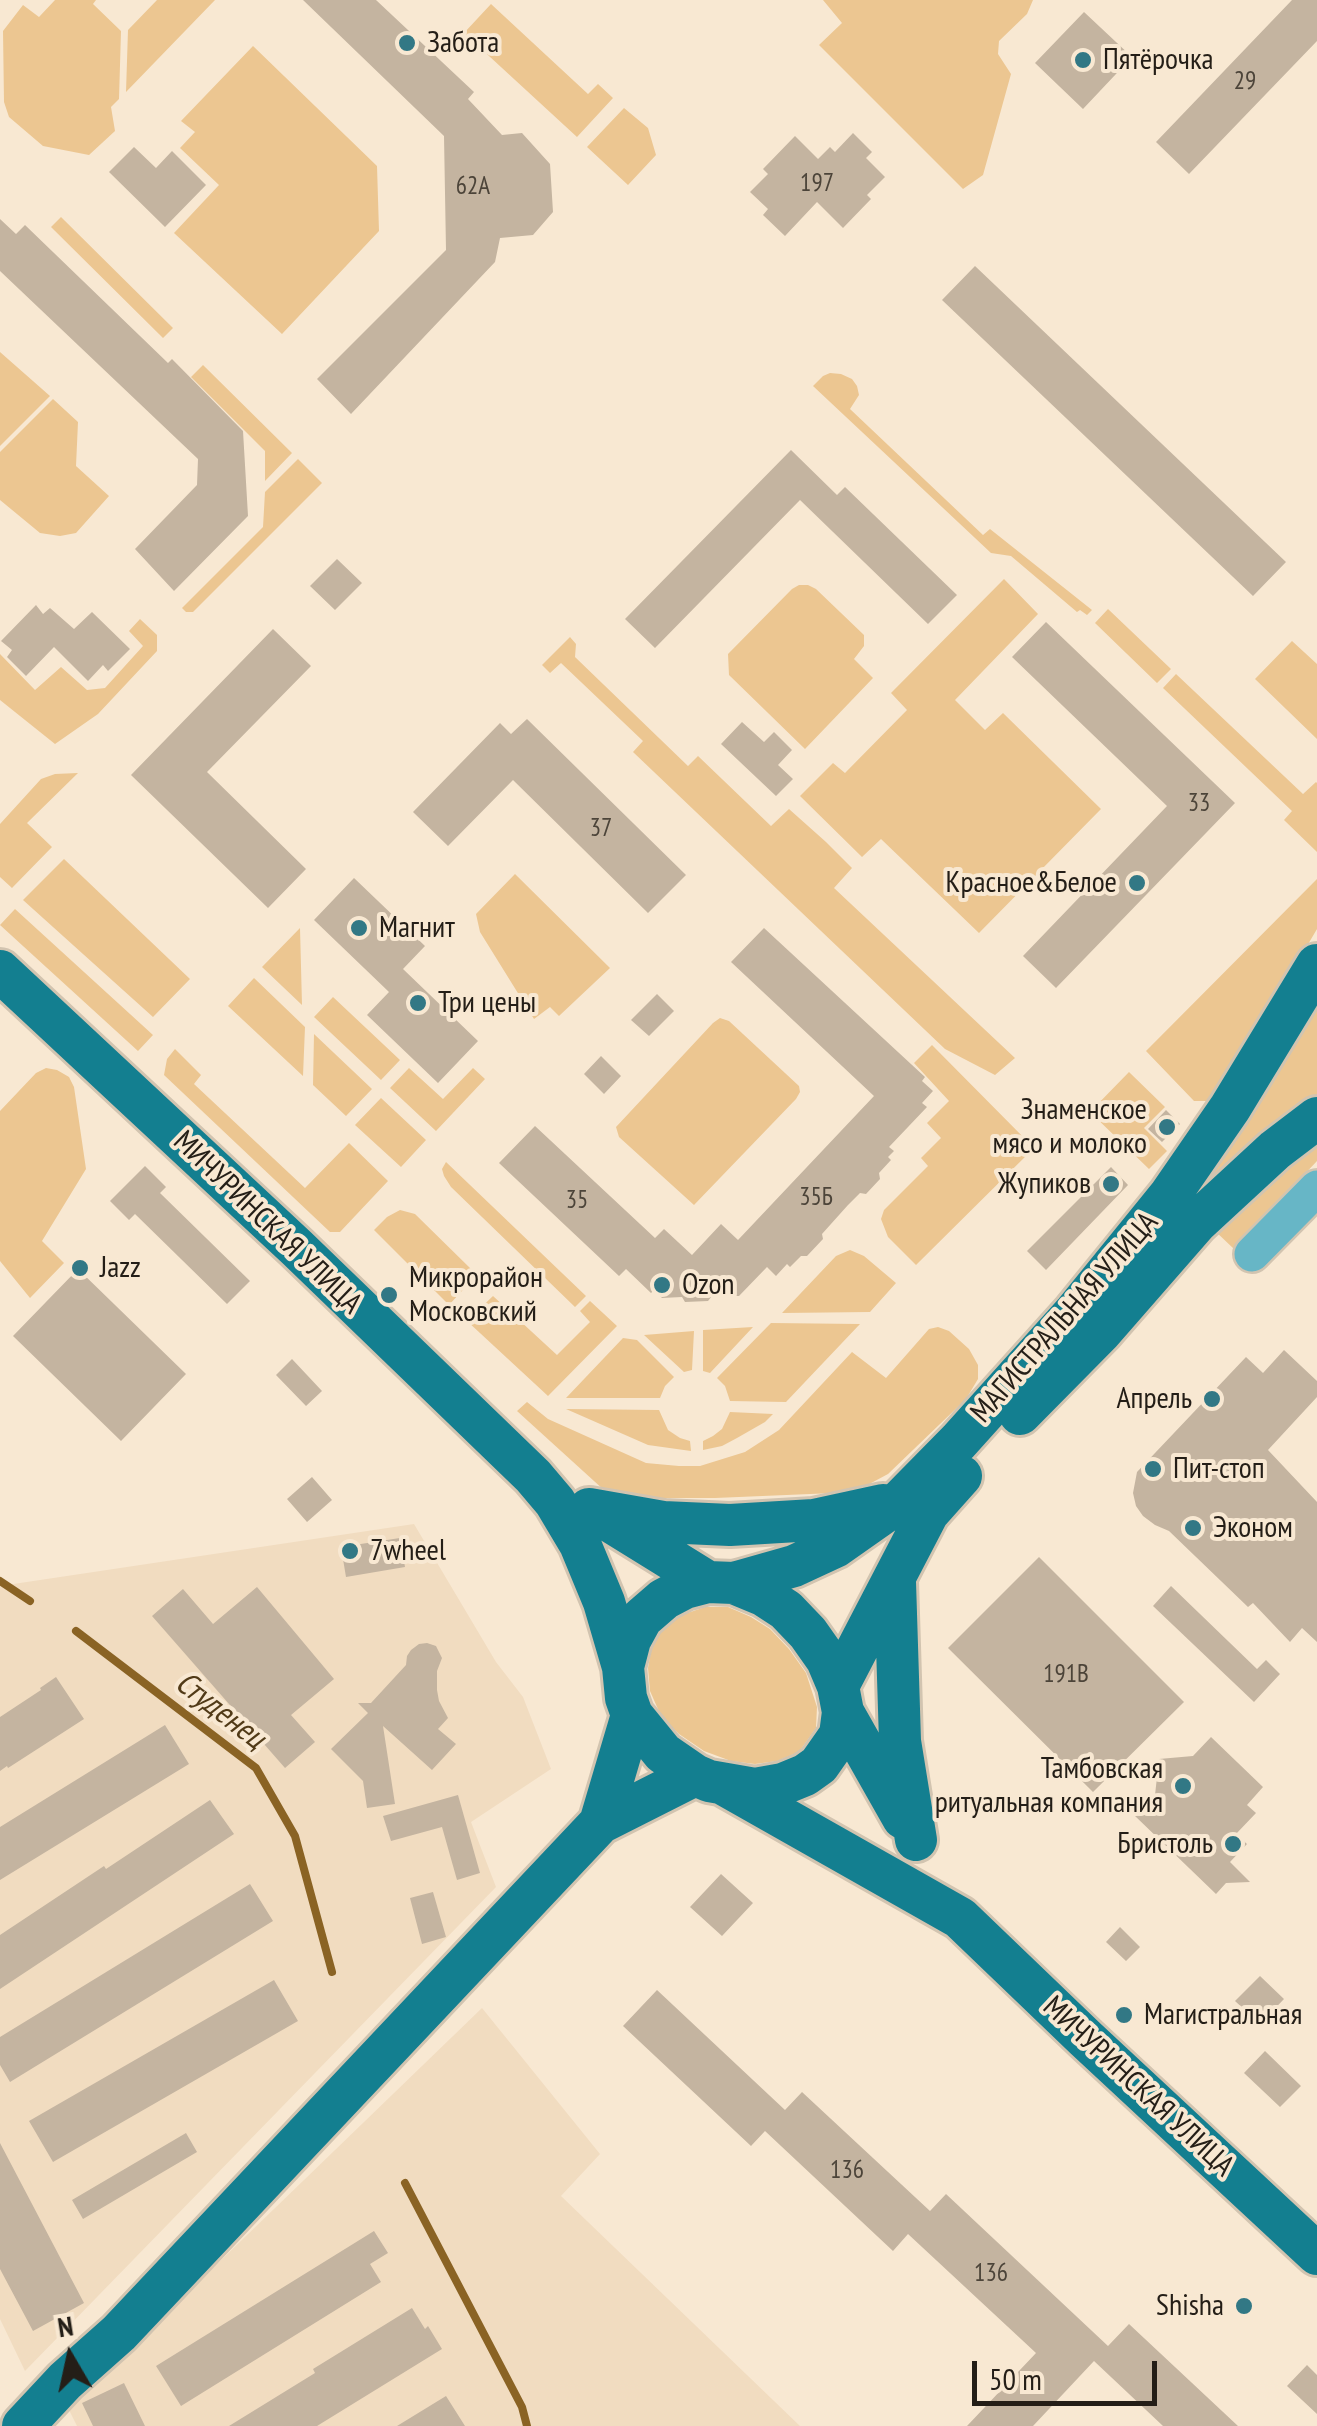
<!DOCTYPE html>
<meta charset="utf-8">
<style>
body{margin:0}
#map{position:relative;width:1317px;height:2426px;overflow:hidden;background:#f8e8d2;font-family:"PT Sans Narrow",sans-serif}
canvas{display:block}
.north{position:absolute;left:20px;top:2306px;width:100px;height:100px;-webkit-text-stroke:8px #f8e8d2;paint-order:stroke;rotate:351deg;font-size:28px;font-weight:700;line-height:40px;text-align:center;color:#241e17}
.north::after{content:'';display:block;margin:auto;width:35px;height:45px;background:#241e17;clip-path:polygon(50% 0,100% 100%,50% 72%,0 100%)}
.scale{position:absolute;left:972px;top:2361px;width:185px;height:45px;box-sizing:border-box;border:5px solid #241e17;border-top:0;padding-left:12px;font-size:30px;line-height:35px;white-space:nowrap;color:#241e17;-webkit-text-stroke:8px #f8e8d2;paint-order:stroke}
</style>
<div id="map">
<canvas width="1317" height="2426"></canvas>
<div class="north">N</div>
<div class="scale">50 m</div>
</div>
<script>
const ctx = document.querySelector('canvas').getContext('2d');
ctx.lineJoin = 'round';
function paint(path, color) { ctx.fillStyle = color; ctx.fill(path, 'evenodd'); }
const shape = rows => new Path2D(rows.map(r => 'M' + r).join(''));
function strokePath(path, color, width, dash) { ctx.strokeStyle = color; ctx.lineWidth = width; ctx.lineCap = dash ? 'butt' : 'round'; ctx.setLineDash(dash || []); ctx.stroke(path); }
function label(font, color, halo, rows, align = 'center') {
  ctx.font = font + ' "PT Sans Narrow",sans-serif'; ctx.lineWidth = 8; ctx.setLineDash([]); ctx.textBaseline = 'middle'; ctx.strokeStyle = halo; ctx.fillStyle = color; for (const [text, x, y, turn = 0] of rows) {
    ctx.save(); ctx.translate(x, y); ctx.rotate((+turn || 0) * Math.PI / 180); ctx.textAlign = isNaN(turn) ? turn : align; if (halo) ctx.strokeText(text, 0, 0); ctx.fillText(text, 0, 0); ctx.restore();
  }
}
paint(shape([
 [414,1524,496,1662,523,1697,551,1769,471,1822,496,1887,25,2371,0,2319,0,1586],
 [482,2008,600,2154,561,2196,800,2426,77,2426,68,2408]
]), '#f1dcc0');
paint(shape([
 [55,0,96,0,93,4,121,31,119,99,111,107,115,131,89,155,43,146,9,117,4,102,3,31,23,5,39,17],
 [157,0,215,0,126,92,128,30],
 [823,0,1033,0,1027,14,999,41,998,54,1011,74,983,175,963,189,819,45,842,23],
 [491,4,588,94,598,84,613,98,577,137,464,33],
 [253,46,377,166,379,231,282,334,174,233,219,185,180,148,195,132,181,121],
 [624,108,648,128,656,155,628,185,587,147],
 [61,217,173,328,163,338,51,227],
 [0,352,50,396,0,446],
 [203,365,292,453,265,481,265,451,191,377],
 [830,373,841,374,852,379,857,386,859,395,850,409,983,535,990,529,1092,610,1087,615,1080,610,1077,612,1011,556,991,553,813,386,823,376],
 [53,399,78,422,76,466,109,496,76,533,60,536,40,533,0,500,0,452],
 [298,459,322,483,193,612,186,612,182,608,263,527,265,492],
 [1004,579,1038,614,955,700,985,730,1003,713,1101,809,979,933,881,839,862,857,800,796,833,763,845,773,907,710,891,693],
 [799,585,808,585,816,589,864,635,864,646,854,659,873,678,805,749,729,675,728,654,792,589],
 [1108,609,1171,669,1157,683,1095,623],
 [140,619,157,635,157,651,98,714,55,744,0,700,0,654,35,690,61,667,87,690,105,688,143,646,129,631],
 [570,637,576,644,575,657,688,766,698,756,771,826,789,809,826,842,852,868,834,888,1015,1058,995,1075,945,1049,633,752,643,741,561,663,550,673,542,665],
 [1292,641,1317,664,1317,739,1255,679],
 [1176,674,1303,794,1316,782,1317,783,1317,852,1284,820,1292,811,1163,688],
 [78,773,27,823,52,847,12,888,0,877,0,824,41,779,55,774],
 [64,859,190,979,153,1017,23,900],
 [515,874,610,968,559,1016,550,1007,534,1019,480,932,476,914],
 [1317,879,1317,929,1216,1101,1194,1101,1146,1051],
 [15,909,153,1035,138,1051,0,925],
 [300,928,302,1005,262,967],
 [254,978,305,1027,303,1076,228,1006],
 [1317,989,1317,1096,1202,1193,1281,1042],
 [333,997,400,1060,381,1080,314,1017],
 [720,1018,729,1021,799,1086,800,1092,796,1099,694,1205,619,1137,616,1127,713,1023],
 [314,1034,372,1089,346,1116,313,1085],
 [932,1045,1034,1148,916,1265,888,1237,881,1219,884,1210,928,1166,921,1158,941,1138,927,1123,949,1101,914,1063],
 [175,1049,201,1075,194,1084,305,1188,349,1143,388,1181,340,1232,330,1232,164,1075,167,1059],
 [46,1068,57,1070,69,1077,74,1087,86,1169,42,1241,64,1263,30,1298,0,1261,0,1111,36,1073],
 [409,1068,443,1099,473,1068,485,1079,436,1131,390,1088],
 [1129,1072,1165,1107,1144,1128,1167,1151,1149,1169,1090,1112],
 [381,1098,426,1140,401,1167,355,1125],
 [1317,1136,1317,1161,1234,1249,1214,1230],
 [446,1162,586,1296,575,1307,451,1187,444,1176,442,1169],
 [400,1210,415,1214,470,1268,473,1275,471,1281,449,1305,374,1230,387,1217],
 [850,1250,864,1256,896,1283,870,1312,782,1313,836,1256],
 [493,1296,557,1355,590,1322,580,1311,590,1301,617,1326,548,1396,467,1321],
 [771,1323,860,1324,786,1402,730,1401,725,1386,717,1378],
 [753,1327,710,1373,703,1371,703,1330],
 [938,1327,949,1331,969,1349,978,1365,978,1379,966,1399,888,1474,860,1489,834,1493,715,1498,623,1498,605,1491,517,1411,527,1402,548,1419,646,1463,679,1466,700,1466,745,1452,779,1430,852,1352,886,1378,929,1329],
 [694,1331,692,1370,684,1372,644,1335],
 [623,1338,637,1340,674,1377,665,1386,660,1398,566,1398],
 [566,1409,659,1410,668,1430,680,1438,690,1441,691,1451,648,1445],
 [730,1412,773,1414,765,1422,737,1438,722,1446,703,1450,703,1441,713,1436,722,1429],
 [705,1607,728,1607,751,1617,770,1629,789,1649,806,1673,817,1707,816,1728,799,1752,777,1761,755,1764,731,1761,704,1751,679,1734,661,1716,650,1691,648,1668,652,1645,662,1629,679,1616]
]), '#ecc691');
strokePath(shape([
 [0,1581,30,1601],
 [76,1631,256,1768,295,1836,332,1972],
 [405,2183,522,2407,527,2426]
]), '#8a6324', 8);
paint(shape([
 [303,0,376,0,474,92,468,99,502,135,522,133,550,164,553,212,533,235,500,238,495,262,351,414,317,379,446,250,444,136],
 [1292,0,1317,0,1317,41,1189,174,1156,142],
 [1084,12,1132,57,1083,109,1035,63],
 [853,133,872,152,866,158,885,177,867,195,871,199,843,228,817,202,785,236,763,215,768,209,750,192,768,174,763,169,795,136,818,159,830,147,835,152],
 [134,147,156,168,172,151,206,185,165,227,109,172],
 [0,219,16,234,25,225,168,363,172,359,243,431,248,516,174,591,135,549,197,485,198,459,0,271],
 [975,266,1286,562,1253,596,942,300],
 [791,450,837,495,845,487,957,595,928,624,800,500,655,648,625,619],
 [337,559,362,583,335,610,310,586],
 [36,605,43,614,50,608,74,629,92,612,130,649,108,671,103,665,88,681,54,647,26,676,7,657,12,650,1,641],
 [1046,622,1235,803,1056,988,1023,956,1167,806,1012,657],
 [273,629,311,666,207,772,306,869,268,908,131,775],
 [527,719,686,875,648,913,513,780,448,846,413,812,500,723,511,734],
 [742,722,764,742,774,732,792,750,778,765,793,779,776,796,721,744],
 [354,878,425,946,403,969,478,1041,438,1083,367,1015,389,992,314,920],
 [764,928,925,1077,922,1081,933,1091,922,1103,927,1107,889,1147,894,1151,888,1157,891,1160,879,1173,880,1179,866,1194,860,1193,848,1205,822,1234,823,1239,807,1256,801,1256,790,1267,787,1264,776,1276,767,1267,739,1296,712,1296,708,1301,685,1302,682,1297,662,1298,654,1290,651,1293,626,1269,619,1276,499,1163,535,1126,655,1238,664,1229,692,1255,721,1224,738,1240,874,1096,731,962],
 [657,994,674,1011,649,1036,631,1020],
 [601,1056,621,1076,604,1094,584,1074],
 [1166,1110,1180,1124,1162,1142,1148,1129],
 [145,1166,166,1187,160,1193,250,1281,227,1304,135,1214,129,1220,110,1201],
 [1111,1167,1128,1185,1046,1270,1027,1251],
 [78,1269,186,1374,121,1441,13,1336],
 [1284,1350,1317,1381,1317,1397,1268,1450,1317,1502,1317,1642,1302,1628,1290,1642,1253,1603,1248,1607,1169,1531,1155,1525,1143,1516,1136,1506,1133,1493,1137,1472,1246,1357,1263,1373],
 [292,1359,322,1391,306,1406,276,1375],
 [312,1477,332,1500,307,1522,287,1499],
 [400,1538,405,1567,346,1577,341,1547],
 [1039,1557,1184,1702,1093,1792,948,1648],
 [1171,1586,1257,1669,1266,1660,1280,1674,1254,1702,1153,1606],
 [257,1587,334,1679,291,1715,315,1742,285,1768,152,1616,183,1589,213,1624],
 [427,1643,436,1646,442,1658,437,1671,437,1690,439,1701,448,1718,438,1729,456,1744,432,1770,383,1726,395,1804,367,1808,363,1781,331,1749,368,1713,358,1703,371,1703,406,1665,407,1656,411,1650,419,1644],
 [56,1677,84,1719,8,1768,7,1766,0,1771,0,1717,41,1690,40,1688],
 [165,1725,189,1764,0,1880,0,1827],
 [1211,1737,1263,1787,1247,1805,1256,1813,1236,1834,1247,1844,1230,1862,1250,1882,1226,1883,1216,1894,1135,1816,1155,1795,1159,1759,1193,1756],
 [458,1795,480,1873,457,1880,442,1827,391,1841,383,1816],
 [210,1800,234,1834,0,1989,0,1935,104,1866,106,1869],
 [721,1874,753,1903,722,1936,690,1907],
 [250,1884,273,1921,10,2082,0,2065,0,2037],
 [433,1892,446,1937,422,1944,410,1898],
 [1120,1927,1140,1947,1126,1961,1106,1942],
 [1260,1976,1284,1999,1260,2024,1235,2001],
 [274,1980,298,2021,53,2162,29,2121],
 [657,1990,785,2110,802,2092,930,2211,946,2194,1108,2346,1129,2324,1238,2426,1163,2426,1094,2361,1033,2426,967,2426,1036,2353,908,2234,893,2251,765,2131,751,2146,623,2026],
 [1265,2051,1301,2086,1280,2107,1244,2073],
 [186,2133,197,2152,83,2219,72,2200],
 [0,2143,84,2303,33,2331,0,2269],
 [374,2231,388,2253,370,2264,381,2282,181,2406,156,2366],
 [412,2308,425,2329,428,2326,442,2349,317,2426,229,2426,315,2373,313,2369],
 [1307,2365,1317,2375,1317,2414,1287,2386],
 [124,2383,145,2426,93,2426,82,2403],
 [446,2396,465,2426,397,2426]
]), '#c4b4a0');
const minor = shape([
 [1252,1254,1317,1188]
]);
const major = shape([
 [0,971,297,1248,533,1476,555,1502,580,1544,604,1602,623,1667],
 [1020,1414,1101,1332,1197,1222,1275,1150,1317,1118],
 [589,1509,663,1522,730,1525,814,1520,883,1505],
 [611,1522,708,1582],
 [708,1582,734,1583,763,1595,786,1610,808,1633,827,1660,838,1686,843,1712,840,1735,819,1765,805,1775,783,1784,755,1789,709,1781,695,1775,663,1753,632,1715,626,1698,623,1667,630,1640,642,1618,664,1599,685,1588,708,1582],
 [895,1582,900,1741,916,1840],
 [734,1583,794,1566,835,1547,899,1502,959,1441,1075,1312,1170,1195,1230,1108,1317,965],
 [838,1686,928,1513,961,1476],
 [843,1712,903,1818],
 [725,1785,960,1918,1085,2038,1317,2254],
 [600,1823,632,1715],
 [23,2426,65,2381,119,2333,600,1823,695,1775]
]);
strokePath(minor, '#d2c4b0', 40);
strokePath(major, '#d2c4b0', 48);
strokePath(minor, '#67b6c6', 35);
strokePath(major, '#137f90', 42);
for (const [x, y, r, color] of [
 [407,43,10,"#327885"],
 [1083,60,10,"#327885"],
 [1137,883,10,"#327885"],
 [359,928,10,"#327885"],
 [418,1003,10,"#327885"],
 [1167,1127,10,"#327885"],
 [1111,1184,10,"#327885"],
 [80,1268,10,"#327885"],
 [662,1285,10,"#327885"],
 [389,1295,10,"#327885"],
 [1212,1399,10,"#327885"],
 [1153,1469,10,"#327885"],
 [1193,1528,10,"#327885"],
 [350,1551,10,"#327885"],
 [1183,1786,10,"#327885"],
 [1233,1844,10,"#327885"],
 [1124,2015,10,"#327885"],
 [1244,2306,10,"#327885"]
]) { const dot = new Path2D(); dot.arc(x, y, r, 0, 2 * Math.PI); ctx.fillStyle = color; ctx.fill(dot); strokePath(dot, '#f8e8d2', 4); }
label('25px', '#4c4439', null, [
 ["29",1245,82],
 ["197",817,184],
 ["62А",473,187],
 ["33",1199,804],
 ["37",601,829],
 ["35Б",816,1198],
 ["35",577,1201],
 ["191В",1066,1675],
 ["136",847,2171],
 ["136",991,2274]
]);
label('30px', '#241e17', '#f8e8d2', [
 ["Забота",427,43],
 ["Пятёрочка",1103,60],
 ["Красное&Белое",1117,883,"right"],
 ["Магнит",379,928],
 ["Три цены",438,1003],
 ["Знаменское",1147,1110,"right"],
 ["мясо и молоко",1147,1144,"right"],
 ["Жупиков",1091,1184,"right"],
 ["Jazz",100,1268],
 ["Микрорайон",409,1278],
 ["Московский",409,1312],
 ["Ozon",682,1285],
 ["Апрель",1192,1399,"right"],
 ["Пит-стоп",1173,1469],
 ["Эконом",1213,1528],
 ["7wheel",370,1551],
 ["Тамбовская",1163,1769,"right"],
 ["ритуальная компания",1163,1803,"right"],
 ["Бристоль",1213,1844,"right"],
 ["Магистральная",1144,2015],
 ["Shisha",1224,2306,"right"]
], 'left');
label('30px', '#241e17', '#f8e8d2', [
 ["МИЧУРИНСКАЯ УЛИЦА",267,1223,44],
 ["МАГИСТРАЛЬНАЯ УЛИЦА",1065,1318,-49],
 ["МИЧУРИНСКАЯ УЛИЦА",1138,2087,43]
]);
label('italic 32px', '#513a17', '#f8e8d2', [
 ["Студенец",220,1711,38]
]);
</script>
